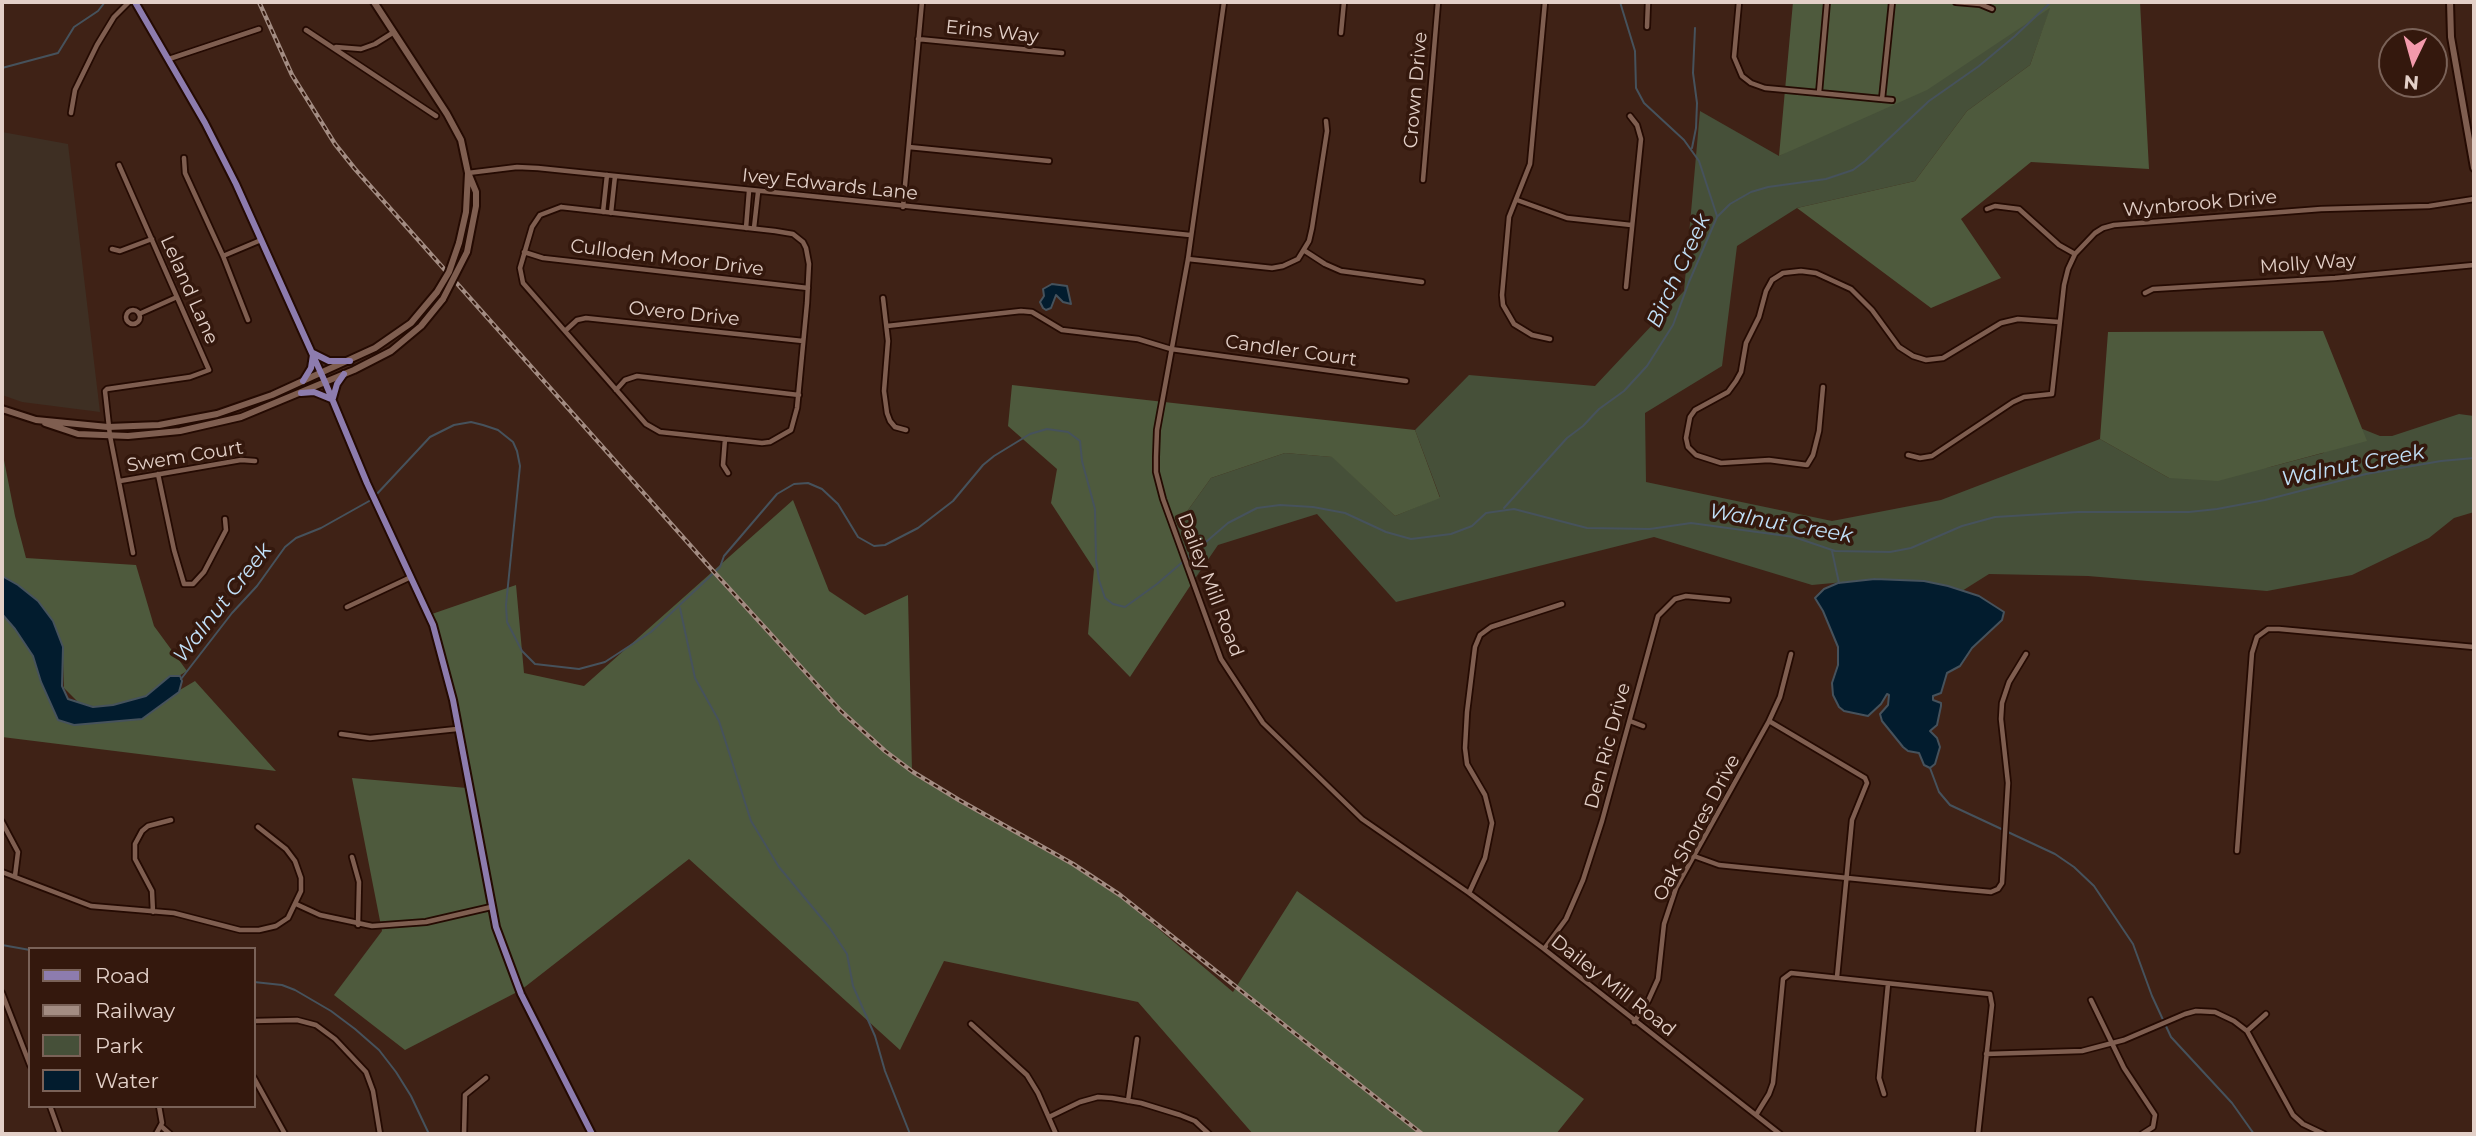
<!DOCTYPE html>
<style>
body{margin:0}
#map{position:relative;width:2476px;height:1136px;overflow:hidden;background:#3f2216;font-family:Montserrat,sans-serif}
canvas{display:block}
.frame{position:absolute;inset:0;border:4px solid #e3d0c8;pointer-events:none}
.legend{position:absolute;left:28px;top:947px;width:228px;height:161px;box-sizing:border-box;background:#34180d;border:2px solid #7a6258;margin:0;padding:9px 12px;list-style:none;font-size:21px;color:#e3d0c8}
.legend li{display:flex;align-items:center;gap:14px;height:35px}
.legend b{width:35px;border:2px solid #7a6258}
.north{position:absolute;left:2378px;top:28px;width:70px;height:70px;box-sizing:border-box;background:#34180d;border:2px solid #7a6258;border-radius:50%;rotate:185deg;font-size:19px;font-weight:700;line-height:28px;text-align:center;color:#e3d0c8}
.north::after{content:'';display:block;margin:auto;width:24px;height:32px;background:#f39aac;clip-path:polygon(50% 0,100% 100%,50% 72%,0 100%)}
</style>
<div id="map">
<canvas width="2476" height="1136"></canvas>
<div class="frame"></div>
<ul class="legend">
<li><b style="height:9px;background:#8d7cae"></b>Road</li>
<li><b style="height:9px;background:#a38c82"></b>Railway</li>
<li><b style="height:19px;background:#465039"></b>Park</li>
<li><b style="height:19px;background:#021c2e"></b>Water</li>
</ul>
<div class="north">N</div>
</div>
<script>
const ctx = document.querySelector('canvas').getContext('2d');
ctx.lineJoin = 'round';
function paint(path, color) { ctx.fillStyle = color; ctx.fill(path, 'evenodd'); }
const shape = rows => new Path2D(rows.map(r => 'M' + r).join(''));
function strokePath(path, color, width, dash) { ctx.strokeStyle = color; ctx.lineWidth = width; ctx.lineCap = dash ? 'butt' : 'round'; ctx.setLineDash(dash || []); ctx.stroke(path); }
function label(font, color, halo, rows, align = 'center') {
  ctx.font = font + ' Montserrat,sans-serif'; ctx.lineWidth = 7; ctx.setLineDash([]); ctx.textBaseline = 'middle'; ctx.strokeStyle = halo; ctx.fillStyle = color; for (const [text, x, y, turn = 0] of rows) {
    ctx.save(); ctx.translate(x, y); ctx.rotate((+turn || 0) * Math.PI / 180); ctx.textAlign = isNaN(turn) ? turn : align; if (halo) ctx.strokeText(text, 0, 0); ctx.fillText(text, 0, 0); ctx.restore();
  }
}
paint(shape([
 [2,132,68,144,100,412,22,402,2,395]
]), '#3e2f23');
paint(shape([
 [2051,7,2030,65,1967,111,1915,181,1797,208,1737,246,1722,366,1645,413,1646,482,1832,521,1941,500,2100,439,2169,478,2270,467,2323,453,2355,426,2380,436,2392,436,2459,414,2474,416,2474,512,2454,518,2429,538,2352,575,2267,591,2088,576,1989,574,1954,596,1865,580,1812,585,1654,537,1396,602,1317,514,1218,545,1194,580,1173,531,1211,478,1285,453,1333,457,1395,516,1440,497,1415,430,1469,375,1595,386,1684,291,1700,111,1779,156]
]), '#465039');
paint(shape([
 [1793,2,2140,2,2149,169,2031,162,1961,219,2001,278,1931,308,1797,208,1915,181,1967,111,2030,65,2050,8,1927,90,1779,156],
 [2323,331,2367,441,2218,481,2169,478,2100,439,2108,332],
 [1012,385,1415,430,1440,498,1395,516,1332,457,1285,453,1211,478,1173,531,1194,580,1130,677,1088,634,1094,569,1051,503,1057,469,1008,426],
 [2,450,15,516,26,558,136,565,154,626,187,671,142,698,105,707,81,705,64,688,63,658,2,580],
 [793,500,829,591,865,615,908,595,912,771,1109,887,1233,992,1297,891,1584,1099,1556,1134,1253,1134,1138,1002,944,961,900,1050,689,859,521,990,405,1050,334,995,382,931,352,778,467,788,440,639,429,615,516,585,524,673,584,686],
 [2,608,6,610,38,665,53,702,141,713,195,681,276,771,2,737]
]), '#4e5a3d');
const water = shape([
 [1052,284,1067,286,1071,304,1063,302,1056,295,1051,308,1046,310,1043,308,1040,302,1044,296,1043,289,1052,284],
 [2,576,18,585,38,601,53,621,63,647,62,686,68,699,93,707,113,705,146,696,170,676,180,676,182,681,179,692,142,719,74,725,58,720,41,682,33,656,15,629,2,614,2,576],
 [1875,579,1924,581,1948,586,1979,596,2004,612,2002,620,1972,648,1960,666,1947,673,1941,693,1933,696,1933,700,1941,703,1941,706,1937,725,1930,731,1937,738,1940,747,1935,764,1930,768,1924,765,1919,753,1908,751,1903,747,1882,721,1880,714,1888,705,1889,695,1887,694,1881,704,1868,716,1844,711,1839,707,1833,695,1832,683,1838,665,1838,647,1823,611,1815,598,1824,589,1838,583,1875,579]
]);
paint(water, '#021c2e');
strokePath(water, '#46525c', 2);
strokePath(shape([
 [1620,2,1635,51,1636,88,1644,103,1684,140,1699,161,1717,216],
 [2,68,58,53,74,27,98,11,105,2],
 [1692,148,1696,128,1697,103,1693,73,1695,28],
 [375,496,430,437,454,425,471,422,483,425,498,430,513,442,517,451,520,466,506,605,507,622,522,651,535,664,579,669,605,662,651,632,720,567,724,556,777,494,794,484,808,483,822,489,838,504,858,537,874,546,885,545,918,528,953,501,983,465,994,456,1030,434,1047,429,1068,432,1080,441,1082,461,1095,509,1096,560,1099,580,1105,598,1113,604,1125,607,1157,584,1228,523,1257,508,1280,505,1313,507,1345,513,1386,532,1411,539,1451,534,1472,526,1486,513,1514,509,1587,528,1650,529,1691,523,1794,537,1835,551,1890,552,1911,548,1962,526,1995,517,2078,512,2189,512,2217,509,2265,500,2366,474,2441,461,2474,458],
 [1504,508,1567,438,1583,426,1599,409,1624,391,1647,366,1673,325,1689,282,1717,217,1730,204,1751,192,1768,187,1826,179,1853,170,1865,161,1929,101,1979,66,2015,36,2051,2],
 [1832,551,1839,583],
 [680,608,695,678,719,721,751,821,779,867,829,927,847,954,853,986,875,1036,885,1071,910,1134],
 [181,679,232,613,257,586,285,547,296,538,321,528,371,500],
 [1930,768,1939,792,1950,805,2055,854,2074,867,2094,886,2133,944,2152,996,2171,1037,2232,1103,2254,1134],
 [2,945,30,950],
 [254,982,282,985,295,990,331,1011,355,1029,379,1050,396,1072,411,1096,429,1134]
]), '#46525c', 2);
const street = shape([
 [1224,2,1188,259,1157,430,1156,457,1156,472,1163,499,1221,659,1263,723,1362,819,1469,893,1544,949,1780,1134],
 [1545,2,1530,164,1509,217,1502,295,1503,305,1514,324,1532,335,1550,339],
 [1739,2,1734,57,1742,76,1751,83,1765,88,1819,93],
 [1827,2,1819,93,1892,100],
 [1956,2,1980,4,1992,9],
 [1647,27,1648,2],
 [306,30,436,116],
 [1341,33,1344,2],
 [918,39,1062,53],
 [336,47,361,49,375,44,394,32],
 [169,59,259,29],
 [1882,99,1892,2],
 [71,113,75,90,97,45,114,17,129,2],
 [909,147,1049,161],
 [184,158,185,173,223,256],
 [119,165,209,370,190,377,107,389,105,391,110,436,133,553],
 [468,173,517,167,538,168,1190,235],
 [1423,180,1438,2],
 [1517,200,1567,218,1631,225],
 [561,207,775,231,793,234,803,242,806,248,809,264,807,303,797,408,791,430,770,442,762,443,660,432,646,424,523,283,520,268,532,227,540,215,561,207],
 [903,207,922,2],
 [1987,209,1995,206,2019,209,2059,245,2075,254],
 [603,212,607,175],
 [611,213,615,176],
 [746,228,749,191],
 [754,228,758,192],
 [112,249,120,251,152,239],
 [1305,251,1325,264,1341,271,1422,282],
 [524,252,543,258,808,288],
 [1188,259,1272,268,1283,266,1298,259,1309,241,1312,228,1327,131,1326,121],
 [1626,287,1641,139,1637,125,1630,116],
 [2145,293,2153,289,2335,278,2474,265],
 [883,298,888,341,884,391,887,413,890,421,895,427,906,430],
 '126 317a7 7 0 1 1 14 0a7 7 0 1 1-14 0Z',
 [139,314,177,297],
 [248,320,223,256,261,240],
 [887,326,1021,311,1032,312,1062,330,1138,339,1171,349,1406,381],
 [565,331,577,320,586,318,803,341],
 [1823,387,1819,431,1813,455,1807,465,1769,460,1721,463,1696,455,1688,447,1686,438,1690,417,1695,410,1728,392,1736,381,1741,372,1746,343,1759,317,1766,291,1772,280,1783,273,1801,271,1816,273,1851,289,1872,310,1899,347,1913,356,1926,360,1943,358,2001,323,2018,319,2059,322],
 [616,390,625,380,637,376,799,395],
 [725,439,723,465,728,473],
 [1908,455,1920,458,1932,456,2013,402,2024,397,2052,394,2064,285,2068,269,2075,254,2095,233,2103,228,2114,225,2321,209,2429,206,2474,199],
 [158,474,174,550,184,584,193,584,204,572,226,530,225,519],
 [120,481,241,460,255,461],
 [347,607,411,577],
 [1630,721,1643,726],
 [1769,721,1865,778,1867,783,1852,820,1837,977],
 [341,734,370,738,457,729],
 [2,822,18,852,15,876],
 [2237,851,2252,653,2257,637,2268,629,2279,629,2474,647],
 [1694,856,1719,865,1947,888,1991,892,1998,889,2002,883,2008,783,2001,719,2002,703,2009,682,2026,654],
 [352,857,359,882,358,925],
 [2,872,91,906,174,913,240,930,259,930,276,926,288,918,301,891,301,878,295,861,286,849,258,827],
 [1469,893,1485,858,1492,823,1485,795,1467,764,1465,748,1467,712,1475,647,1480,635,1491,627,1562,604],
 [296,904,320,915,372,926,426,922,491,907],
 [153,912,152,891,135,859,135,844,142,831,148,826,171,820],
 [1544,949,1566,919,1583,880,1602,821,1658,616,1675,599,1686,596,1728,600],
 [2,993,30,1065],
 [2091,1000,2124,1068,2155,1115,2153,1127,2142,1134],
 [254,1021,297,1020,316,1025,335,1039,366,1072,373,1091,380,1134],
 [1634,1022,1648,1001,1658,979,1664,924,1676,888,1769,721,1780,697,1791,654],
 [971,1024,1027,1075,1038,1093,1056,1134],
 [2247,1031,2266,1014],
 [1986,1054,2082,1051,2124,1040,2185,1014,2196,1011,2215,1012,2234,1021,2247,1031,2293,1115,2303,1124,2324,1134],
 [254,1078,285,1134],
 [1884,1094,1879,1078,1888,984],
 [1128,1101,1137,1039],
 [50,1106,60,1134],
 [1756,1115,1769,1094,1773,1083,1783,979,1791,973,1990,994,1992,1005,1978,1134],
 [1049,1117,1080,1102,1098,1097,1112,1098,1141,1103,1180,1115,1195,1121,1209,1134],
 [161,1126,170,1134],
 [156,1134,162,1123,159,1106],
 [464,1134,465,1095,486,1078]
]);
const secondary = shape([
 [374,2,447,114,461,140,468,173,466,212,459,243],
 [2450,2,2451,37,2474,168],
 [467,252,476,206,476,192,469,175],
 [2,409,36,420,108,427,159,425,217,414,272,395,375,348,411,323,437,292],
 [45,423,78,434,128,436,180,431,241,417,354,370,391,351,421,326,443,299]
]);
const primary = shape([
 [135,2,205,123,236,184,325,382,367,483,433,625,453,700,496,927,521,994,592,1134],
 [313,353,329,361,350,361],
 [303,381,311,368,313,355],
 [301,393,314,392,331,399],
 [333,398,337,384,344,374]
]);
strokePath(street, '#240a02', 8);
strokePath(secondary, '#240a02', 10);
strokePath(primary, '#240a02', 10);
strokePath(street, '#7f5e50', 4.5);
strokePath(secondary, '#7f5e50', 6);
strokePath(primary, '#8d7cae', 6);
const rail = shape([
 [259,2,292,75,335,144,355,169,714,572,841,711,885,751,913,772,959,800,1073,864,1120,895,1422,1134]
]);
strokePath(rail, '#a38c82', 4.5);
strokePath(rail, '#34180d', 2, [5]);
const secondaryBridge = shape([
 [437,292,449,272,459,243],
 [443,299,467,252]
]);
strokePath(secondaryBridge, '#240a02', 10, []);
strokePath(secondaryBridge, '#7f5e50', 6);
label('19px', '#e3d0c8', '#34180d', [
 ["Erins Way",992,32,6],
 ["Crown Drive",1416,90,-85],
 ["Ivey Edwards Lane",830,185,6],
 ["Wynbrook Drive",2200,204,-5],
 ["Culloden Moor Drive",667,258,7],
 ["Molly Way",2308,264,-4],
 ["Leland Lane",189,290,66],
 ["Overo Drive",684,314,6],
 ["Candler Court",1291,351,8],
 ["Swem Court",185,457,-9],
 ["Dailey Mill Road",1210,585,69],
 ["Den Ric Drive",1608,746,-75],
 ["Oak Shores Drive",1697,828,-62],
 ["Dailey Mill Road",1613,986,38]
]);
label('italic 21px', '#c1e0f8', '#34180d', [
 ["Birch Creek",1679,271,-65],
 ["Walnut Creek",2353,466,-11],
 ["Walnut Creek",1781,524,10],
 ["Walnut Creek",223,603,-52]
]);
</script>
